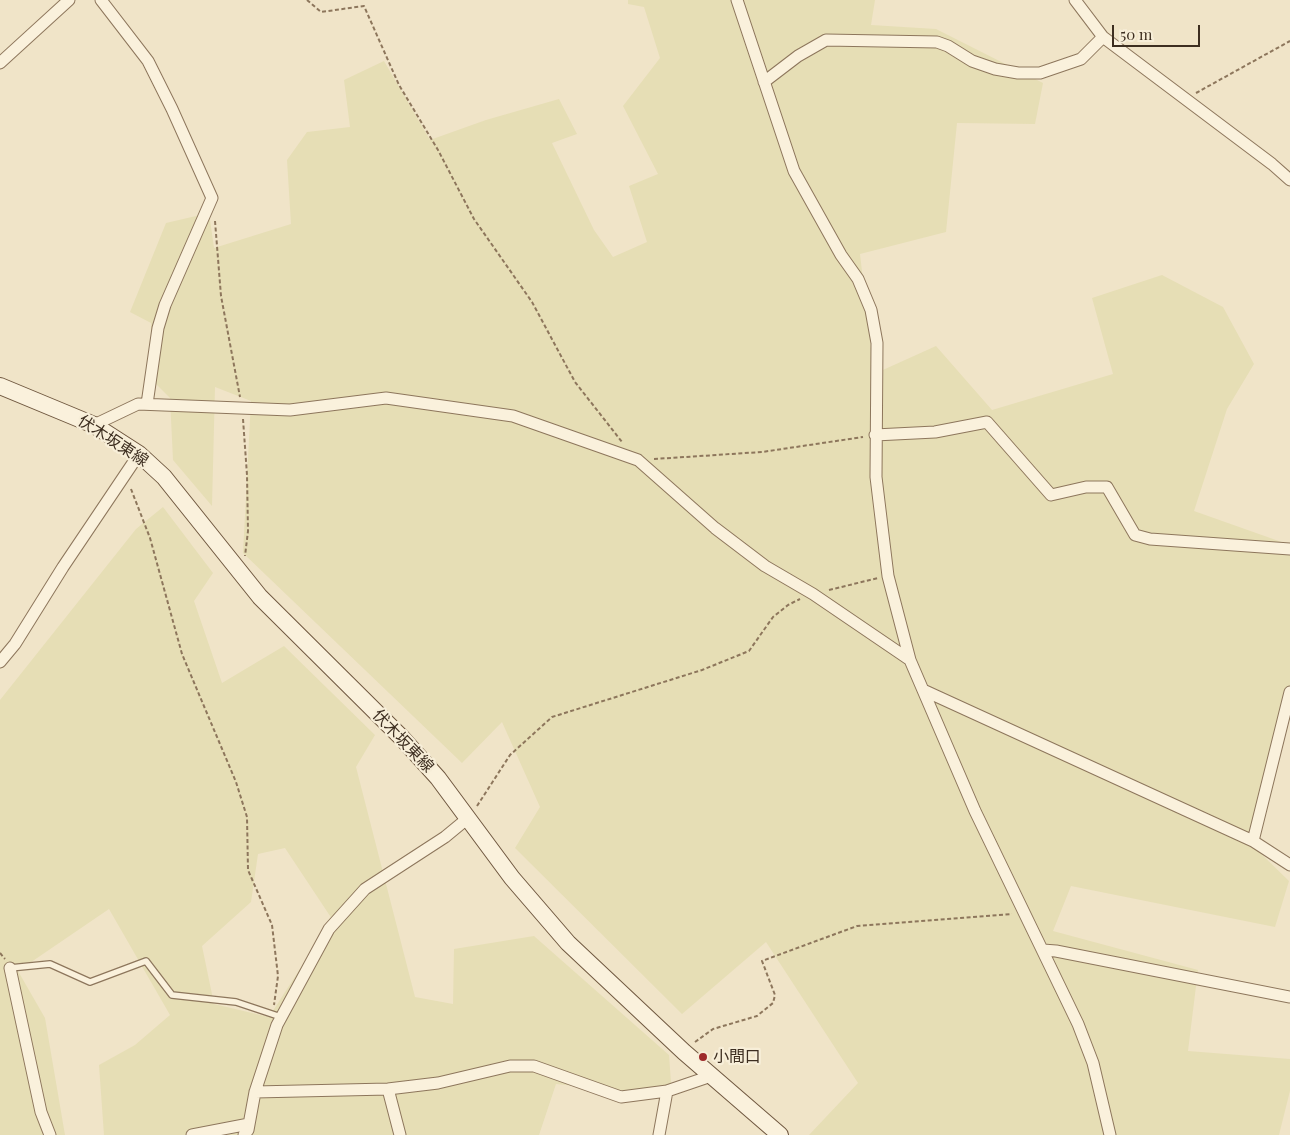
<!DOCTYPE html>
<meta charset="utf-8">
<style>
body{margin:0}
#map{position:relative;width:1290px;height:1135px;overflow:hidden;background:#f0e4c8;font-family:"Playfair Display",serif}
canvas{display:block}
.scale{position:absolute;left:1112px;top:25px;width:88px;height:22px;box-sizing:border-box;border:2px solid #3d2e20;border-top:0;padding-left:6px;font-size:15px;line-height:18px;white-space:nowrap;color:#3d2e20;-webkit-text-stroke:4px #f7eed8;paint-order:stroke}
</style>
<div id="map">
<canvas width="1290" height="1135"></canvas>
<div class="scale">50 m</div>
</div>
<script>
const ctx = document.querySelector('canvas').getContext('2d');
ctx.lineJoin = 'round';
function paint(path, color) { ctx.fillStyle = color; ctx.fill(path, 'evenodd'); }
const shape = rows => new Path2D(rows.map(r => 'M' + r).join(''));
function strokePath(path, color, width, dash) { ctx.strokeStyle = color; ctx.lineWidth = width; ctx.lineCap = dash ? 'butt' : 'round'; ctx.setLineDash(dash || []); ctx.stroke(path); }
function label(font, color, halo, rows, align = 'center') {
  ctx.font = font + ' "Playfair Display","Noto Sans JP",serif'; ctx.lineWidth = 4.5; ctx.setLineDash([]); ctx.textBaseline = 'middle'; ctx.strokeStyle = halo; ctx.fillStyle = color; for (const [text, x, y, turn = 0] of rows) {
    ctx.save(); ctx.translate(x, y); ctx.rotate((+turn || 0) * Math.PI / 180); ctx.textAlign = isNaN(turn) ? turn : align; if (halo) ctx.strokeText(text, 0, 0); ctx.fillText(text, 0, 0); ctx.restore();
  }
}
paint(shape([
 [628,0,875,0,871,25,936,29,1043,83,1035,124,957,123,946,232,860,254,874,374,936,346,992,410,1113,374,1092,298,1162,275,1223,307,1254,364,1227,409,1194,511,1290,545,1290,718,1249,842,1289,881,1275,927,1071,886,1053,931,1198,970,1188,1051,1290,1059,1290,1091,1279,1135,809,1135,858,1083,766,942,682,1014,515,848,540,807,502,722,462,763,243,553,251,401,215,387,212,506,173,460,170,398,152,380,151,323,130,312,166,223,209,213,214,248,291,224,287,160,307,132,350,127,344,80,384,61,430,140,486,120,559,99,577,134,552,143,594,230,613,257,647,242,629,186,658,174,623,106,660,58,644,7,628,4],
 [163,507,213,573,194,601,222,683,284,646,375,735,356,767,415,997,453,1004,454,949,534,936,669,1055,671,1083,667,1091,629,1091,556,1084,539,1135,104,1135,99,1065,135,1045,170,1015,109,909,18,971,45,1018,65,1135,0,1135,0,700,136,529],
 [285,848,332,919,269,1017,214,1004,202,946,251,902,258,854]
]), '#e6deb5');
const service = shape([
 [10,968,50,964,90,982,146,961,172,995,236,1002,281,1017]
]);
const minor = shape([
 [101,0,148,61,172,109,212,198,165,305,158,328,147,404],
 [737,0,794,171,841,255,858,279,871,310,877,343,876,477,888,576,910,660,975,811,1078,1024,1093,1063,1110,1135],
 [1075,0,1103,37,1272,164,1290,180],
 [0,63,69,0],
 [764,82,798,56,826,40,937,42,948,46,972,61,995,69,1018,73,1040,73,1081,59,1103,37],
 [94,425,138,404,290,410,386,398,513,416,638,460,715,528,765,566,813,594,910,660],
 [875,435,935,432,987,422,1051,495,1086,487,1107,487,1135,535,1150,539,1290,549],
 [0,662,15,644,63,567,139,454],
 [923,690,1253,841,1290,865],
 [1253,841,1290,692],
 [1043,950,1056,951,1290,997],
 [10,968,41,1112,50,1135],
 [388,1089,400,1135],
 [255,1092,388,1089,438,1083,510,1066,534,1066,621,1097,667,1091,711,1076],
 [192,1135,249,1124],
 [244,1135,248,1130,255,1092,277,1025,329,929,365,889,445,837,468,818],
 [659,1135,667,1091]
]);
const secondary = shape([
 [0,386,94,425,139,454,164,477,260,597,402,738,438,778,512,878,568,943,684,1052,780,1135]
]);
strokePath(service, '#8d765c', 8);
strokePath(minor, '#8d765c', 13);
strokePath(secondary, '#6f573f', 18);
strokePath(shape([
 [307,0,321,12,364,6,399,85,438,150,474,219,532,302,575,382,622,442],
 [1196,93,1290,41],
 [215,221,221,296,240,397],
 [243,419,247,475,248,531,245,556],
 [654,459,762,452,863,437],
 [131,489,150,538,182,654,236,782,247,817,248,870,272,925,278,976,274,1005],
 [829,590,878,578],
 [477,806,510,755,552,717,702,670,749,651,773,617,788,605,800,599],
 [0,953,5,959],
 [695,1042,713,1029,757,1016,773,1003,775,995,762,961,857,926,1012,914]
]), '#8d765c', 2, [4, 2.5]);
strokePath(service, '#faf1dc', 5.5);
strokePath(minor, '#faf1dc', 11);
strokePath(secondary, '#faf1dc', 16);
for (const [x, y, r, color] of [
 [703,1057,5,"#9e2a2b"]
]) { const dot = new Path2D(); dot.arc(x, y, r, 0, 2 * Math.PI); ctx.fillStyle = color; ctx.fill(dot); strokePath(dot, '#f7eed8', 2); }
label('16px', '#3d2e20', '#f7eed8', [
 ["伏木坂東線",113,441,33],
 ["伏木坂東線",403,741,46]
]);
label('16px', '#3d2e20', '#f7eed8', [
 ["小間口",713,1057]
], 'left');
</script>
